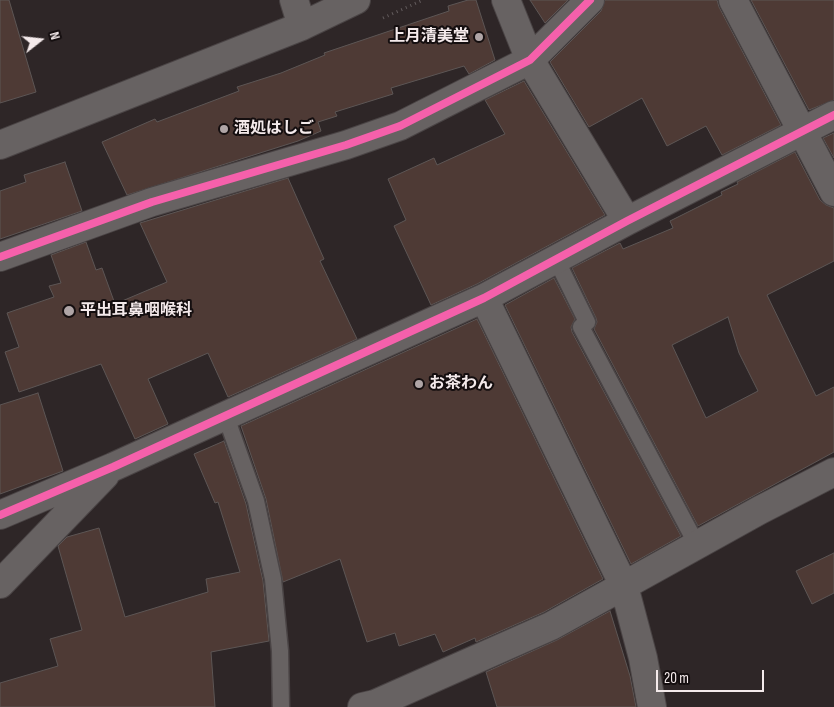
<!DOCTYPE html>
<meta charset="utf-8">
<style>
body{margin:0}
#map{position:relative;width:834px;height:707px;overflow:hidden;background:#2e2627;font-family:"Sofia Sans Condensed",sans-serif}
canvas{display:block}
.north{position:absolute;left:15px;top:15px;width:50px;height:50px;-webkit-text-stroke:4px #140e0f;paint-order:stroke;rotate:74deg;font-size:14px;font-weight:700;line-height:20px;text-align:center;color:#f4eaeb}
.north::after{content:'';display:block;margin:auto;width:18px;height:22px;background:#f4eaeb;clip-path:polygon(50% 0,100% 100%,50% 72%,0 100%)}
.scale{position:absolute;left:656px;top:670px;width:108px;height:22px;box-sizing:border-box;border:2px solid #f4eaeb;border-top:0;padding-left:6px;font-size:15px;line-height:18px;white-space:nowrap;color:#f4eaeb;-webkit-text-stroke:4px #140e0f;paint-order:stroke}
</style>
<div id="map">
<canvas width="834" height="707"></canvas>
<div class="north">N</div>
<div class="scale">20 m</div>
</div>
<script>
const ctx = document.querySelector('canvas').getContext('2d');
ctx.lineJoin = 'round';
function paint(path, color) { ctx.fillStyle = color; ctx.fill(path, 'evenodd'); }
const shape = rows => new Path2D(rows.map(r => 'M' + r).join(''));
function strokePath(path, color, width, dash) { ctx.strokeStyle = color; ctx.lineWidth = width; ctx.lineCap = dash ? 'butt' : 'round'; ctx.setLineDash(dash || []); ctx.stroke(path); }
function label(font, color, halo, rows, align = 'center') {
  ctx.font = font + ' "Sofia Sans Condensed","Noto Sans JP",sans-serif'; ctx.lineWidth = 4; ctx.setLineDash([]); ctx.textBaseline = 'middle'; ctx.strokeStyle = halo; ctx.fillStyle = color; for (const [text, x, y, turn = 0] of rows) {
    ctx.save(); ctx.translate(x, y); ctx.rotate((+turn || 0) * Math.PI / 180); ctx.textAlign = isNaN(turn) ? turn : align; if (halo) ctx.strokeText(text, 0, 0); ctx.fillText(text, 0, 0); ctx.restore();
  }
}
const building = shape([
 [0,0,9,0,36,92,0,103,0,0],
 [468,0,476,0,495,60,469,74,464,66,391,88,393,94,335,112,337,116,318,122,321,131,298,141,127,195,102,142,155,119,157,122,239,91,237,87,281,73,325,55,324,53,449,11,448,6,468,0],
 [530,0,568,0,545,23,530,0],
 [605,0,717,0,719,7,781,125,722,155,706,126,667,146,642,98,589,127,550,62,601,11,605,0],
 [751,0,834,0,834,100,809,110,751,0],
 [524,81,605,215,477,284,431,305,394,226,406,220,388,179,434,158,437,165,505,134,485,100,524,81],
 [834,133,834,158,823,138,834,133],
 [795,152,820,200,826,205,834,208,834,261,767,295,816,396,834,387,834,452,698,526,594,329,597,322,596,318,572,268,620,243,623,249,673,228,670,221,722,195,721,192,738,184,737,182,795,152],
 [728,317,739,353,758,391,706,418,672,345,728,317],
 [65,162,82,211,0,239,0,191,26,182,24,175,65,162],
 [288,178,324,259,320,261,357,339,228,397,208,353,148,379,168,424,135,439,101,364,19,392,5,352,19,347,7,313,54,297,49,286,61,283,51,255,86,242,96,270,102,268,115,304,167,282,140,223,288,178],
 [554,278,575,319,571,327,572,332,681,536,631,564,505,305,554,278],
 [477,319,603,579,544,612,476,642,475,638,443,652,435,634,399,646,395,633,367,642,340,559,283,582,266,499,241,426,477,319],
 [38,393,63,471,0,494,0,405,38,393],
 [224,441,246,504,263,581,269,641,211,652,215,707,0,707,0,683,58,666,50,639,82,630,58,546,67,537,99,528,125,617,208,592,206,579,240,572,218,502,215,503,194,454,224,441],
 [834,553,834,593,812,604,796,571,834,553],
 [610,611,630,676,636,707,497,707,486,672,557,640,610,611]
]);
paint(building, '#4e3a35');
strokePath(building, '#5d5655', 1);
const service = shape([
 [556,259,587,322,581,327,697,545],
 [226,417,256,501,273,579,280,651,281,707]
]);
const minor = shape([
 [506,0,530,60,627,221],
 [733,0,834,192],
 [0,257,152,202,346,145,400,126,530,60,590,0],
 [484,298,624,586,643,658,652,707],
 [0,515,113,467,484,298,627,221,834,115],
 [0,584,105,475],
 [362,707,375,704,551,626,760,510,834,472]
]);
const tertiary = shape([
 [294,0,302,26],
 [0,145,302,26,356,0]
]);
strokePath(service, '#4a4445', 19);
strokePath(minor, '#4a4445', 30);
strokePath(tertiary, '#4a4445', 30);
strokePath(shape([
 [383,18,423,0]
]), '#635c5d', 3, [1, 4]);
strokePath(service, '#676262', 16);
strokePath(minor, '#676262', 28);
strokePath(tertiary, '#676262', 28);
strokePath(shape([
 [0,257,152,202,346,145,400,126,530,60,590,0],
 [0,515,113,467,484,298,627,221,834,115]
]), '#f560ab', 8);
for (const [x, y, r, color] of [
 [479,37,5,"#afa5a6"],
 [224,129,5,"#afa5a6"],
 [69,311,6,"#afa5a6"],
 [419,384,5,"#afa5a6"]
]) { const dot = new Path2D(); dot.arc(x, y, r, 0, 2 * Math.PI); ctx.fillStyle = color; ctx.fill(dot); strokePath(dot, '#140e0f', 2); }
label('bold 16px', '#f4eaeb', '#140e0f', [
 ["上月清美堂",469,37,"right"],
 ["酒処はしご",234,129],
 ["平出耳鼻咽喉科",80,311],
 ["お茶わん",429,384]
], 'left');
</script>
